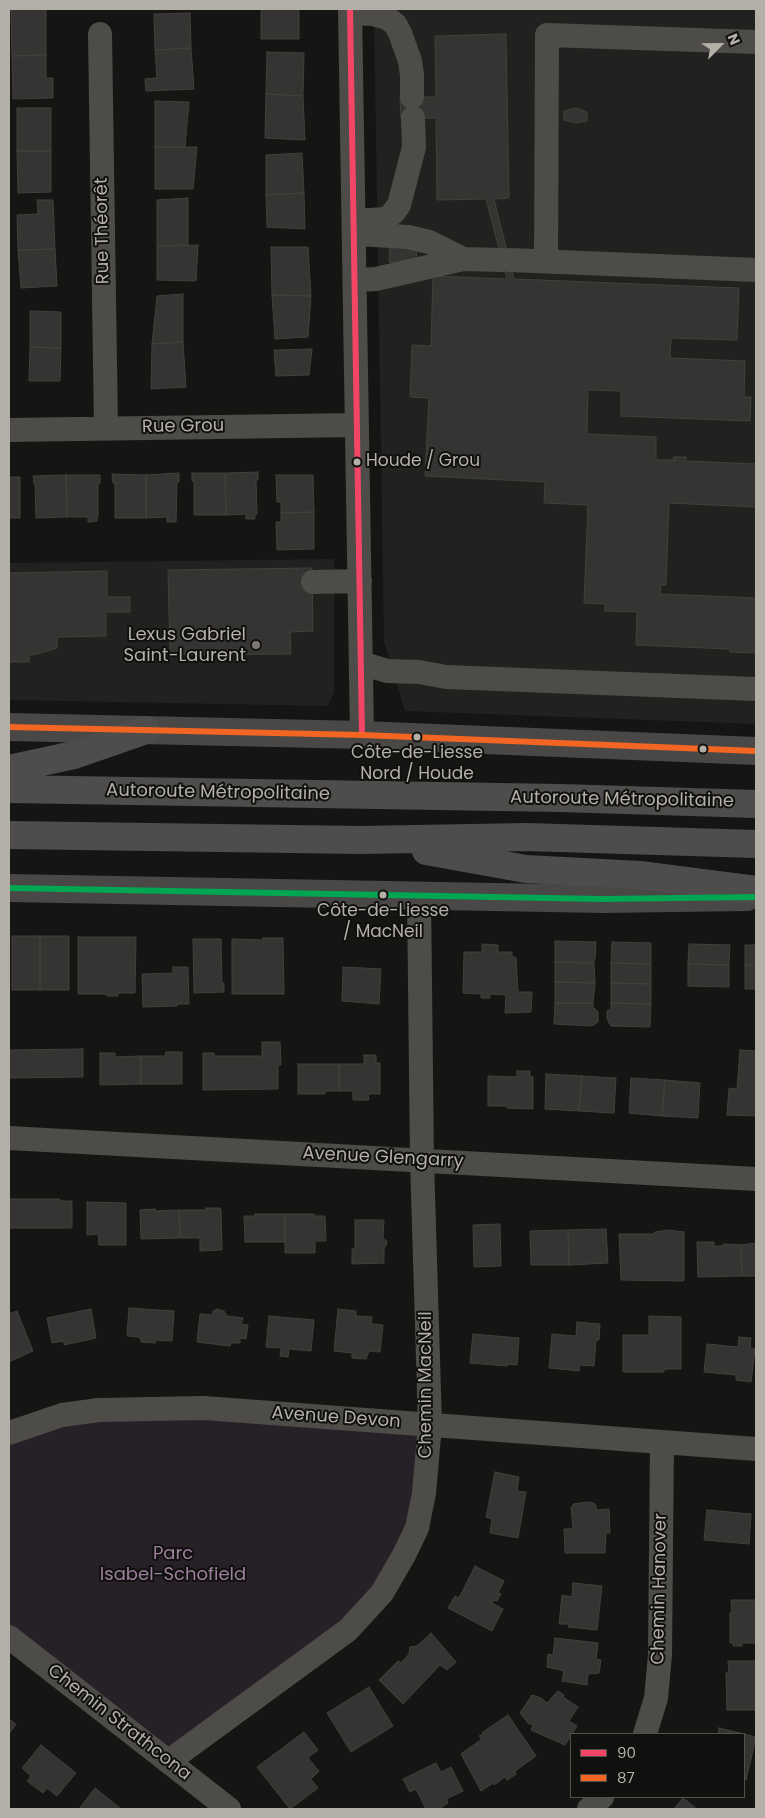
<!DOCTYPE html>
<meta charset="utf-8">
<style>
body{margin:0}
#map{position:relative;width:765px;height:1818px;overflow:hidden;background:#151514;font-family:Poppins,sans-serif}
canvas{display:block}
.frame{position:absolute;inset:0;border:10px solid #b4afa7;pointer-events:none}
.legend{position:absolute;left:570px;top:1733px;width:175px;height:65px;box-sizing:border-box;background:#10100f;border:1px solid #52504c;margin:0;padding:6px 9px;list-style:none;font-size:15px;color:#b4afa7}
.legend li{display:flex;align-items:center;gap:10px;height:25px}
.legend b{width:25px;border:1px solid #52504c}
.north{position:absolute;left:695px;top:20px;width:50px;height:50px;-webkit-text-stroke:4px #10100f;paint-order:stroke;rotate:67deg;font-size:14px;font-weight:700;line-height:20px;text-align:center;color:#b4afa7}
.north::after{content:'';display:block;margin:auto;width:18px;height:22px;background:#b4afa7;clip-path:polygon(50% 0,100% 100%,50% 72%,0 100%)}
</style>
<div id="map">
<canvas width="765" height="1818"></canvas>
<div class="frame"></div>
<ul class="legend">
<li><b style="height:6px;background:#f34667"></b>90</li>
<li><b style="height:6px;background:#f26522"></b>87</li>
</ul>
<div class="north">N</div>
</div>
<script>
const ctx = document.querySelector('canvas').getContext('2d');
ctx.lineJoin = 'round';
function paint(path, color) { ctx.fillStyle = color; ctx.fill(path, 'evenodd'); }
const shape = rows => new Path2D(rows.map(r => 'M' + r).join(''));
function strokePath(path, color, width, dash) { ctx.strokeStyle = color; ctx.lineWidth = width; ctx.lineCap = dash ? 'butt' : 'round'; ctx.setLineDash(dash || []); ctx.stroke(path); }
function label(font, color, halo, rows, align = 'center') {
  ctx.font = font + ' Poppins,sans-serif'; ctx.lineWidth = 4; ctx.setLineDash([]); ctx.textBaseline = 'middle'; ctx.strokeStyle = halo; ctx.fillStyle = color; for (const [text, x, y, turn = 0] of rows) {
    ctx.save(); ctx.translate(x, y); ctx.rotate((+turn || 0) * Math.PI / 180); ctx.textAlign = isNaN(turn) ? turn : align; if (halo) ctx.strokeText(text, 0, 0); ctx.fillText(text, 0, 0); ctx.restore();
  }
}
paint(shape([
 [374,9,756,9,756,724,405,711,384,641],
 [334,559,334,692,328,706,9,700,9,563]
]), '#21211f');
paint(shape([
 [62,1415,430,1425,424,1493,382,1593,169,1761,9,1637,9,1433]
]), '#272026');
const building = shape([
 [11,9,46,9,46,55,12,56,11,9],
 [261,9,299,9,299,39,261,39,261,9],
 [190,13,191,48,155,50,154,14,190,13],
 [506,34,509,198,494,199,514,279,739,288,737,340,671,338,670,358,745,361,744,397,751,397,750,421,621,416,621,391,588,390,587,434,656,437,656,460,674,460,673,457,686,457,686,461,756,464,756,507,669,503,666,585,661,585,660,594,756,598,756,653,730,652,730,649,636,645,637,612,605,611,605,604,584,603,588,505,544,503,545,482,425,476,429,398,410,397,412,345,431,346,433,276,507,279,486,199,437,200,436,118,401,119,400,97,436,97,435,36,506,34],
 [191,48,194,89,146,91,145,79,157,78,155,50,191,48],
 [267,52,304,53,303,96,266,94,267,52],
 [46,55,46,78,53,78,53,98,13,99,12,56,46,55],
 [266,94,303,96,305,140,265,138,266,94],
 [155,101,189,102,185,147,155,147,155,101],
 [17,108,51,108,51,151,17,151,17,108],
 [576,108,587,112,587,121,576,123,564,120,564,111,576,108],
 [155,147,197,147,193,189,155,189,155,147],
 [17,151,51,151,51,192,18,193,17,151],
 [302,153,304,193,266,195,266,155,302,153],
 [304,193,305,229,267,227,266,195,304,193],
 [188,198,188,245,157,246,157,200,188,198],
 [37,200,53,200,55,249,18,250,17,215,38,214,37,200],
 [390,244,417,245,416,264,389,262,390,244],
 [198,245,196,281,157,280,157,246,198,245],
 [271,247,308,247,311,296,272,295,271,247],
 [55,249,57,286,21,288,18,250,55,249],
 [183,294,183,342,152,344,157,296,183,294],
 [272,295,311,296,308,337,275,339,272,295],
 [30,311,61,312,61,348,30,347,30,311],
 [183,342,186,387,151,389,152,344,183,342],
 [30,347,61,348,60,381,29,381,30,347],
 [312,349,309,375,276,376,274,350,312,349],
 [258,472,258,480,256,480,257,514,255,514,255,519,246,519,246,514,226,515,225,473,258,472],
 [179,473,179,482,177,482,176,522,167,522,167,517,146,518,146,475,179,473],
 [192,473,225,473,226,515,194,515,194,481,192,481,192,473],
 [112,474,146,475,146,518,115,518,115,483,113,483,112,474],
 [66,475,67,517,36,518,35,484,34,484,33,476,66,475],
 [66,475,100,475,100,483,98,483,98,517,97,517,97,521,88,522,88,517,67,517,66,475],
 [276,475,313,475,314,512,281,513,281,502,277,502,276,475],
 [9,477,20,477,20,518,9,518,9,477],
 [314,512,314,549,277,550,276,522,281,522,281,513,314,512],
 [312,568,313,631,290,632,291,654,170,655,168,570,312,568],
 [107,571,107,597,130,597,130,612,106,612,106,636,57,637,57,648,37,654,29,655,29,662,9,662,9,573,107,571],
 [12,936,40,936,40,990,12,990,12,936],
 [40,936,69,936,69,990,40,990,40,936],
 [78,937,136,937,135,993,118,993,118,996,107,996,107,994,78,994,78,937],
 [263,938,283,938,284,994,232,994,232,939,263,940,263,938],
 [193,939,221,939,222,983,224,983,224,992,194,993,193,939],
 [555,941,596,942,595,959,594,959,594,963,555,962,555,941],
 [612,942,651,943,651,964,611,963,612,942],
 [482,944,498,945,498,952,512,952,512,956,516,958,518,992,532,992,531,1012,505,1013,506,995,490,994,490,998,481,998,481,994,463,993,464,952,482,952,482,944],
 [689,944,730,945,729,965,688,964,689,944],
 [745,945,756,945,756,966,745,965,745,945],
 [555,962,594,963,595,983,555,982,555,962],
 [611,963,651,964,651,984,611,983,611,963],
 [688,964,729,965,729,987,688,986,688,964],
 [745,965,756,966,756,989,745,989,745,965],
 [173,967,188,967,189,1004,177,1004,177,1006,143,1007,142,974,173,973,173,967],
 [343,967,381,969,379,1004,342,1001,343,967],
 [555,982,595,983,593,1003,555,1003,555,982],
 [611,983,651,984,651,1004,611,1003,611,983],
 [555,1003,593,1003,593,1007,598,1012,598,1022,592,1026,554,1024,555,1003],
 [611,1003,651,1004,650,1027,611,1026,607,1019,607,1011,611,1009,611,1003],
 [262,1042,280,1042,281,1065,278,1065,278,1089,203,1090,203,1053,214,1053,214,1056,262,1056,262,1042],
 [83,1049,83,1077,9,1078,9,1050,83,1049],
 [740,1050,756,1051,756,1116,727,1115,729,1088,737,1089,740,1050],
 [166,1052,182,1052,182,1084,141,1084,141,1056,165,1056,166,1052],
 [100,1053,115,1053,115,1057,141,1056,141,1084,100,1085,100,1053],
 [364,1055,376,1055,376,1063,380,1063,380,1094,368,1094,369,1100,353,1100,353,1091,339,1091,339,1064,364,1064,364,1055],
 [298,1064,339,1064,339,1091,325,1091,325,1094,298,1094,298,1064],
 [517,1071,530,1071,530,1077,533,1077,533,1109,507,1108,507,1106,488,1106,488,1076,517,1077,517,1071],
 [546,1074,582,1076,579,1111,545,1109,546,1074],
 [582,1076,616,1078,614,1113,579,1111,582,1076],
 [631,1078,665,1080,662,1116,629,1113,631,1078],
 [665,1080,700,1083,698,1118,662,1116,665,1080],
 [9,1199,60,1199,60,1201,72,1201,72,1228,9,1228,9,1199],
 [87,1202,126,1203,126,1245,99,1245,98,1234,87,1235,87,1202],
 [206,1208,220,1208,221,1210,222,1250,200,1251,200,1238,180,1238,179,1210,206,1210,206,1208],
 [155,1209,155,1211,179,1210,180,1238,141,1239,140,1210,155,1209],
 [255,1214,285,1214,285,1242,245,1242,244,1216,255,1216,255,1214],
 [285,1214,314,1214,314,1216,325,1216,326,1241,315,1241,315,1253,285,1253,285,1214],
 [355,1220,384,1220,383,1239,387,1241,386,1246,384,1248,384,1263,352,1264,352,1249,355,1249,355,1220],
 [500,1224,501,1266,474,1267,473,1225,500,1224],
 [606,1229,608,1263,569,1265,568,1230,606,1229],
 [568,1230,569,1265,531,1265,530,1231,568,1230],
 [669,1230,684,1232,684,1281,621,1280,619,1234,654,1234,655,1232,669,1230],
 [697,1242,714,1242,714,1246,723,1246,723,1244,741,1245,742,1276,698,1277,697,1242],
 [756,1243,756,1276,742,1276,741,1245,756,1243],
 [129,1308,174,1311,172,1341,156,1340,155,1343,141,1342,141,1339,139,1338,139,1337,127,1336,129,1308],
 [91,1309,96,1338,64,1345,64,1341,52,1343,47,1318,91,1309],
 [217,1309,224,1311,227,1316,243,1318,241,1324,248,1325,246,1339,240,1338,240,1343,231,1343,230,1346,197,1342,200,1314,212,1315,213,1311,217,1309],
 [338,1309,356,1311,356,1316,372,1317,371,1324,383,1325,380,1352,369,1351,366,1359,352,1358,352,1353,334,1351,338,1309],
 [17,1311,33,1351,9,1362,9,1314,17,1311],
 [269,1316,314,1320,311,1351,289,1349,288,1357,280,1356,281,1348,266,1347,269,1316],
 [649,1316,681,1317,681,1369,664,1369,664,1372,623,1372,623,1335,649,1335,649,1316],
 [577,1322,600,1324,599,1340,596,1340,594,1366,580,1365,579,1371,549,1368,552,1334,576,1336,577,1322],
 [473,1334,519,1338,517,1365,507,1364,507,1366,470,1363,473,1334],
 [739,1337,751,1338,750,1348,755,1349,751,1382,736,1380,736,1375,704,1372,707,1344,738,1347,739,1337],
 [495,1472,519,1477,517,1491,526,1492,518,1538,490,1533,492,1519,486,1517,495,1472],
 [590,1502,595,1504,597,1510,609,1509,610,1533,606,1533,605,1553,565,1553,564,1529,573,1529,571,1507,573,1507,573,1504,590,1502],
 [707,1510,751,1514,749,1544,704,1540,707,1510],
 [475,1566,504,1581,498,1593,501,1594,497,1601,494,1600,492,1603,503,1609,492,1631,448,1608,455,1596,459,1598,475,1566],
 [573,1583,602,1586,597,1630,568,1627,569,1624,559,1624,562,1595,572,1597,573,1583],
 [731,1600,756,1600,756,1643,742,1643,742,1646,733,1646,733,1643,730,1643,730,1613,732,1613,731,1600],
 [431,1633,456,1662,447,1670,440,1665,403,1704,379,1680,398,1661,401,1663,409,1654,410,1647,417,1646,431,1633],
 [555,1638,598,1643,596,1659,601,1660,599,1673,588,1674,587,1685,562,1681,564,1671,547,1667,548,1654,553,1655,555,1638],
 [728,1661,756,1661,756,1710,727,1710,726,1673,729,1673,728,1661],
 [369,1687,393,1726,351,1752,327,1713,369,1687],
 [558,1691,564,1695,563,1697,578,1707,569,1721,577,1726,565,1745,531,1730,533,1725,528,1723,520,1713,532,1695,541,1698,547,1703,558,1691],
 [508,1715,536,1756,515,1771,516,1774,507,1780,505,1777,494,1785,493,1783,481,1791,461,1754,482,1739,479,1736,483,1734,483,1732,508,1715],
 [9,1719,16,1724,9,1734,9,1719],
 [719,1728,756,1737,746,1780,744,1779,744,1734,718,1734,719,1728],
 [304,1732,318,1750,308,1758,319,1771,311,1779,318,1788,290,1809,257,1767,304,1732],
 [41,1745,76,1773,57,1796,47,1788,43,1793,27,1781,31,1776,22,1768,41,1745],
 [436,1763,441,1772,451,1767,463,1791,446,1799,448,1803,439,1809,426,1809,416,1789,410,1792,403,1779,436,1763],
 [95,1788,121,1809,79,1809,95,1788],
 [683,1798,697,1809,674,1809,683,1798]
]);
paint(building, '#363433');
strokePath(building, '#41403d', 1);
strokePath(shape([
 [350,9,362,735],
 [350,13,372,14,387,18,395,24,400,33,410,61,412,75,412,97],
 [100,34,106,428],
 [354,221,386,219,393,213,399,205,414,147,413,118],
 [357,234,408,237,429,242,463,259],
 [510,260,756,270],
 [546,261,547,35,756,42],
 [355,280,376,279,463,259,502,260],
 [9,430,357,425],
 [313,582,360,581],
 [361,663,387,671,419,672,446,677,756,689],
 [9,1138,756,1179],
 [9,1433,62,1415,99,1410,204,1408,756,1449],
 [9,1637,229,1809],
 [645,1734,656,1698,660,1655,662,1442],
 [169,1761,348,1630,382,1593,404,1555,417,1528,424,1493,430,1425,422,1160,419,895],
 [589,1809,602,1797]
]), '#4d4c49', 24);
strokePath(shape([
 [9,727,362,735,756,751],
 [9,888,602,899,747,897]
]), '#494846', 28);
strokePath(shape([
 [9,769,74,755,146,730],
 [9,789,560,798,756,804],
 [9,835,361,840,526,837,756,844],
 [426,851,526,869,640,875,756,890]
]), '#4e4d4b', 28);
strokePath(shape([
 [350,9,362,735]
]), '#f34667', 6);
strokePath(shape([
 [9,727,362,735,756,751]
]), '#f26522', 6);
strokePath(shape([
 [9,888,602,899,756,897]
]), '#00a651', 6);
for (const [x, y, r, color] of [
 [357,462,4.5,"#b4afa7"],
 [256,645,5,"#7c7974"],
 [417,737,4.5,"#b4afa7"],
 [703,749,4.5,"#b4afa7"],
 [383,895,4.5,"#b4afa7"]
]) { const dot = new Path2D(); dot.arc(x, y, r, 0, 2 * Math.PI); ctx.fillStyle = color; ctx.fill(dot); strokePath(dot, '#10100f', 2); }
label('17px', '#b4afa7', '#10100f', [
 ["Houde / Grou",366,462,"left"],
 ["Côte-de-Liesse",417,754],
 ["Nord / Houde",417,775],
 ["Côte-de-Liesse",383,912],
 ["/ MacNeil",383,933]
]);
label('18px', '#b4afa7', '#10100f', [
 ["Rue Théorêt",103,231,-91],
 ["Rue Grou",183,427,-1],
 ["Autoroute Métropolitaine",218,793,1],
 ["Autoroute Métropolitaine",622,800,1],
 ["Avenue Glengarry",383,1158,3],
 ["Chemin MacNeil",426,1385,-90],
 ["Avenue Devon",336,1418,4],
 ["Chemin Hanover",660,1589,-89],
 ["Chemin Strathcona",119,1723,38]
]);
label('18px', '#b4afa7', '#10100f', [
 ["Lexus Gabriel",246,635],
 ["Saint-Laurent",246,656]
], 'right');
label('18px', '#9d809e', '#10100f', [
 ["Parc",173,1554],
 ["Isabel-Schofield",173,1575]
]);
</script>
